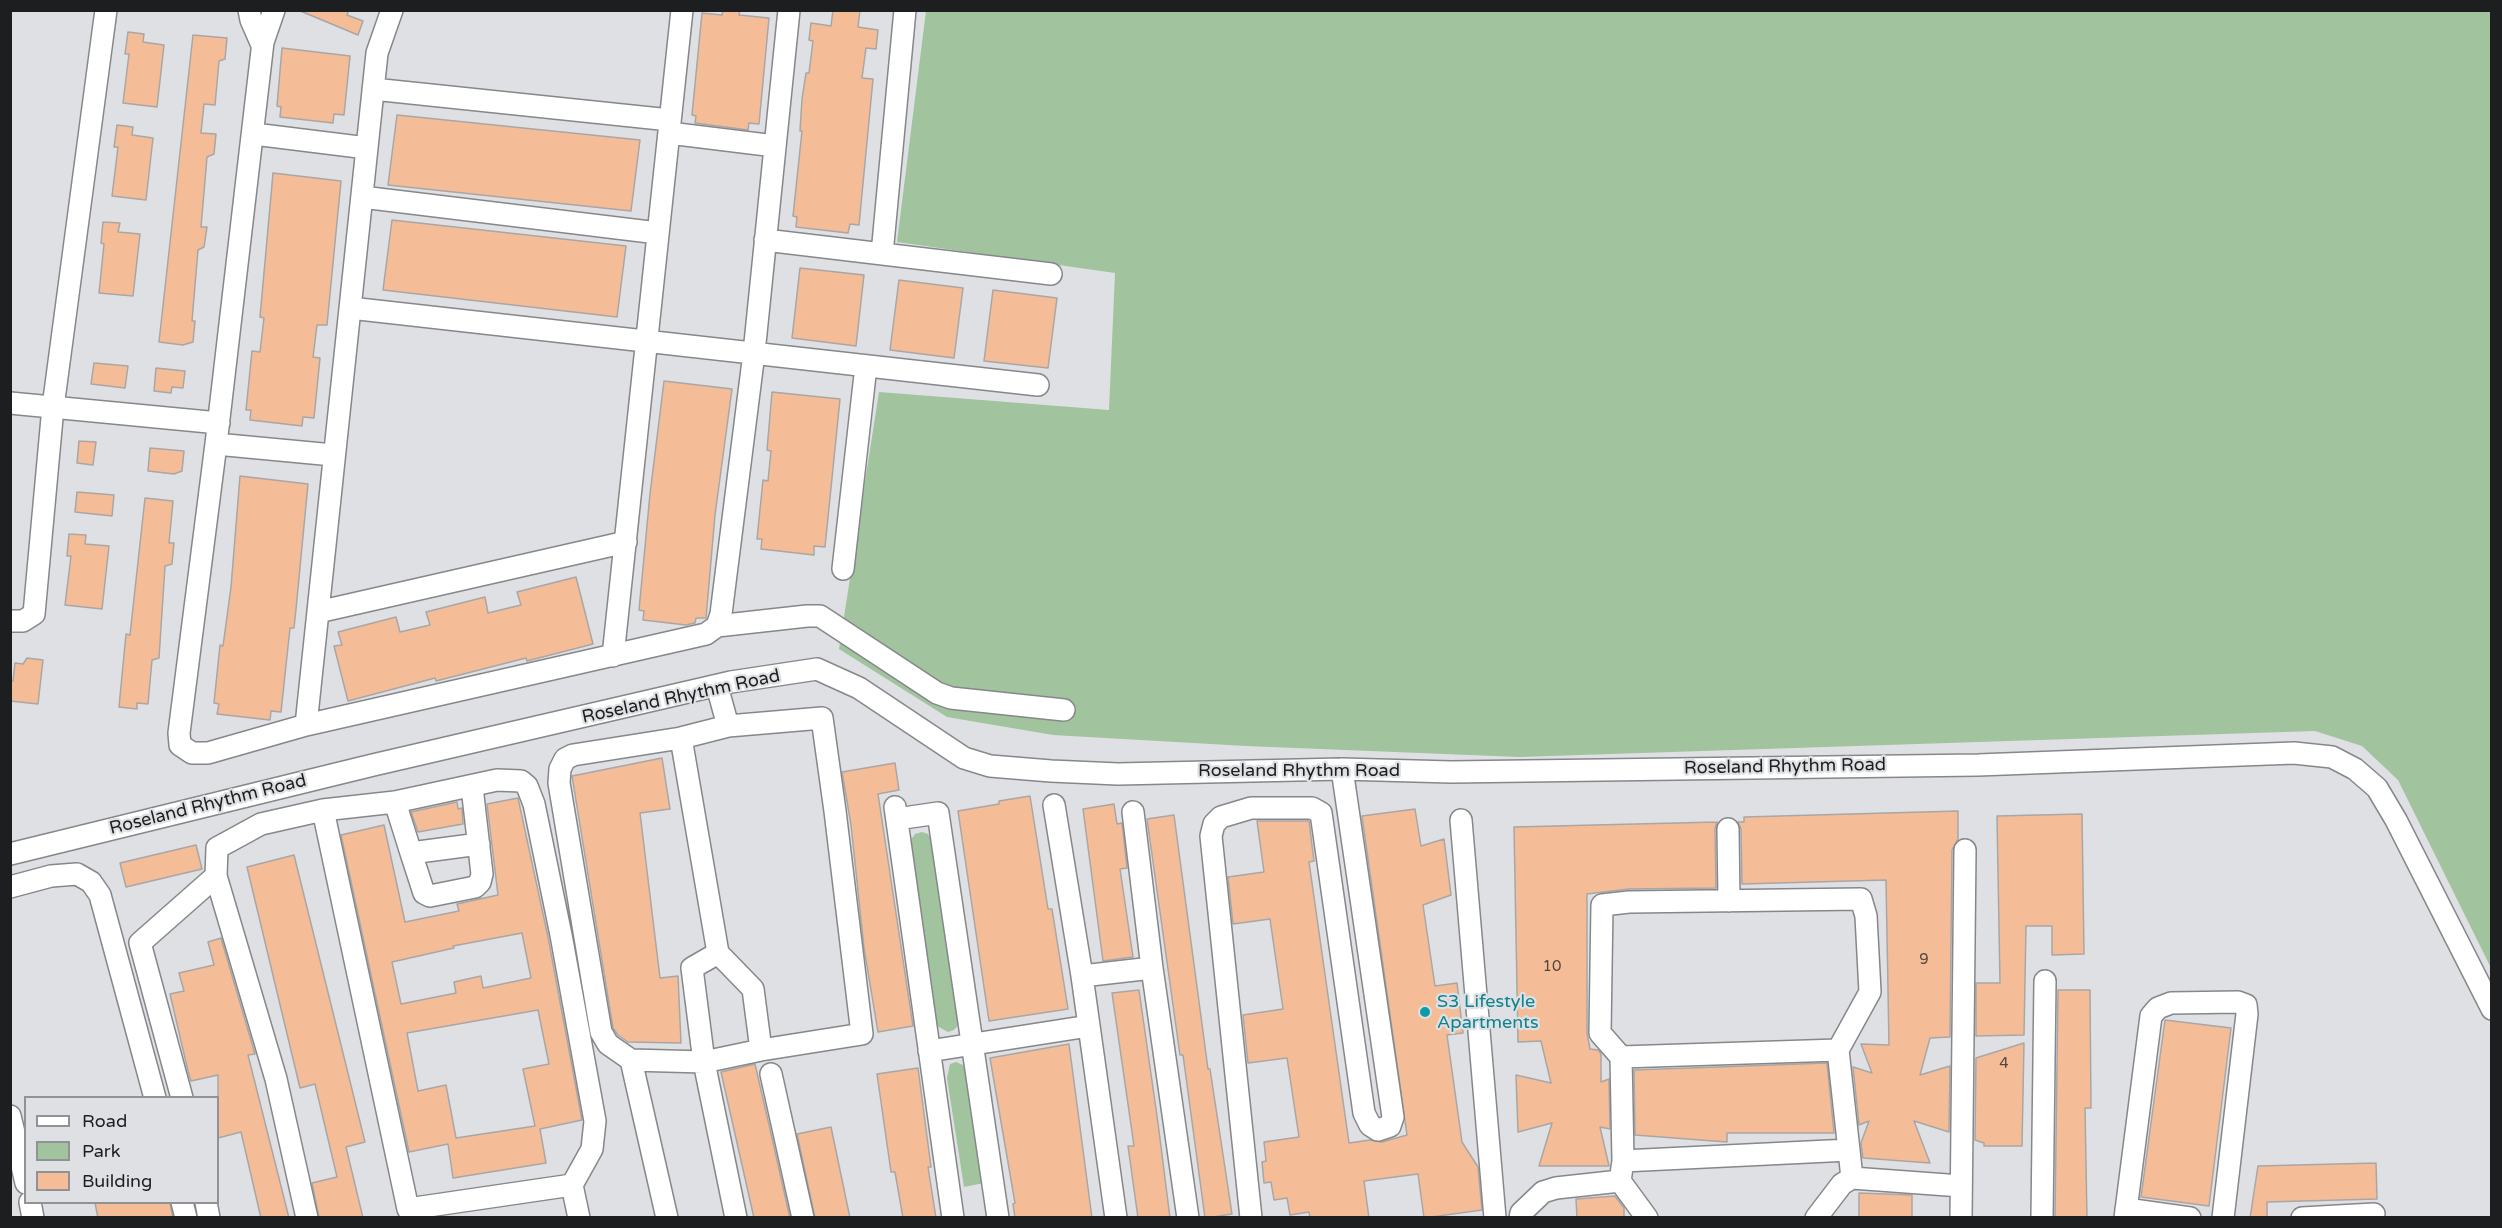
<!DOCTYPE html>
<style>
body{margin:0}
#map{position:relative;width:2502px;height:1228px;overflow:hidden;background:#dee0e3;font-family:"Varela Round",sans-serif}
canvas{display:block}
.frame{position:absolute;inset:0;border:12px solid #1d1e1f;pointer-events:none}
.legend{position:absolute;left:24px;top:1096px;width:195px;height:108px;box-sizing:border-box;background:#dee0e3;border:2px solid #919295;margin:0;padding:8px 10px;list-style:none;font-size:18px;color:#1d1e1f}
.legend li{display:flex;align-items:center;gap:12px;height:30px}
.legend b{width:30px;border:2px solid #919295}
</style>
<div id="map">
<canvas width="2502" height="1228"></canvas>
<div class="frame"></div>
<ul class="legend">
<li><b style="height:8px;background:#fff"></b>Road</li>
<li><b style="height:16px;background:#a1c39e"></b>Park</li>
<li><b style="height:16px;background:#f4bd98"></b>Building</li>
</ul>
</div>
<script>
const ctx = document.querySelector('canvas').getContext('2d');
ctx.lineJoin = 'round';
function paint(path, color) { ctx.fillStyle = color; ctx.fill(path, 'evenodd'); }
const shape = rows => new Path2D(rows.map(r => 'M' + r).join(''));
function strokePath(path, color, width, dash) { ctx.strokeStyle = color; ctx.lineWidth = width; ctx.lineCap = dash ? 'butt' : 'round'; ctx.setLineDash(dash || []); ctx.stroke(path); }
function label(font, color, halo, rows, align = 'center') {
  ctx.font = font + ' "Varela Round",sans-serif'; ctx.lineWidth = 4.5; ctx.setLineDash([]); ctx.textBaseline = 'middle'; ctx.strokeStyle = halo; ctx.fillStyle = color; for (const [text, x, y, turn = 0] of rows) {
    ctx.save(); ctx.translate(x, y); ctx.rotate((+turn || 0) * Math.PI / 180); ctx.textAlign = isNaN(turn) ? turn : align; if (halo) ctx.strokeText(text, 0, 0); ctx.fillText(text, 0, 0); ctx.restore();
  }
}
paint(shape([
 [926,11,2491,11,2491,968,2398,780,2362,746,2315,731,1519,757,1246,746,1053,735,947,717,839,649,879,392,1109,410,1115,273,897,242],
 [922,832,928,834,932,840,959,1024,954,1030,948,1032,937,1026,910,841,915,834],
 [956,1062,963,1065,967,1073,984,1183,964,1187,947,1078,950,1064]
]), '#a1c39e');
const building = shape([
 [298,10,349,10,347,15,363,21,358,35,298,10],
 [723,10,740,10,739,15,769,18,759,124,749,123,748,130,695,123,696,116,692,115,702,13,722,15,723,10],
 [833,10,860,10,858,27,878,30,876,49,866,48,862,78,873,79,859,225,850,224,848,233,796,227,797,217,793,216,802,131,800,131,802,99,806,73,809,73,813,41,809,40,811,23,831,26,833,10],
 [128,32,144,34,143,42,164,45,157,107,123,103,129,54,125,54,128,32],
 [193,35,227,38,225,59,219,61,215,105,204,104,201,133,216,134,214,154,207,157,201,227,207,227,204,247,198,250,192,321,195,321,193,342,183,345,159,342,193,35],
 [282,48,350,56,344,115,334,114,333,123,280,117,281,107,277,106,282,48],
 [397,115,640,140,631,211,388,185,397,115],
 [117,125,133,127,132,135,153,138,146,200,112,196,118,147,114,147,117,125],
 [273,173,341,181,327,325,317,325,313,357,320,358,314,418,303,417,302,426,250,420,251,410,246,410,252,351,260,352,264,318,260,317,273,173],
 [392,220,626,246,617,317,383,290,392,220],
 [103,222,120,223,118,232,140,234,133,296,99,293,104,244,101,243,103,222],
 [800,268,864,275,856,346,792,338,800,268],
 [899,280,963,288,954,358,890,350,899,280],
 [993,290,1057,298,1048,368,984,361,993,290],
 [94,363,128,366,125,388,91,384,94,363],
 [156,368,185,371,183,388,172,387,171,393,154,391,156,368],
 [664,381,732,389,715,515,706,618,696,618,695,623,686,625,643,620,644,611,639,610,650,494,664,381],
 [772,392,840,399,825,547,814,546,814,555,761,549,762,539,757,539,763,480,768,481,771,451,767,450,772,392],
 [79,441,96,442,93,465,77,463,79,441],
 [150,448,184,451,182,471,174,474,148,471,150,448],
 [240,476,308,484,296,609,294,628,290,628,281,712,271,711,270,720,217,714,219,704,214,703,220,645,223,646,231,587,240,476],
 [77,492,114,495,112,516,75,512,77,492],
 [145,498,173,501,169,543,174,543,172,564,165,566,159,658,152,660,148,704,137,703,137,709,119,707,126,634,130,635,145,498],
 [69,534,86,535,85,544,109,546,102,609,65,605,71,556,67,556,69,534],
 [576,577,593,644,527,661,526,658,436,681,435,678,348,701,334,646,342,645,338,632,396,617,400,632,430,625,426,612,485,597,488,613,521,605,517,592,576,577],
 [27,658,43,660,38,704,10,701,10,681,13,681,15,663,23,664,27,658],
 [662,758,670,809,640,813,660,978,678,976,681,1043,628,1042,618,1035,613,1028,572,776,662,758],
 [895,763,899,790,878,794,913,1026,878,1032,864,948,851,825,842,772,895,763],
 [1030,796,1048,909,1052,909,1068,1009,989,1021,958,811,999,804,999,801,1030,796],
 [518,798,548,937,582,1120,540,1129,546,1163,453,1178,448,1144,409,1152,341,835,384,825,405,922,459,911,457,904,498,895,487,804,518,798],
 [522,933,531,978,483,988,481,976,454,982,456,993,401,1004,392,962,454,948,453,946,522,933],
 [538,1010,549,1064,523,1069,535,1126,456,1138,446,1085,418,1091,407,1033,538,1010],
 [457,802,458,809,462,808,463,824,418,832,411,812,457,802],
 [1114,804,1117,824,1122,823,1127,868,1120,869,1133,957,1103,961,1083,809,1114,804],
 [1415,809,1421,846,1444,839,1451,895,1423,905,1435,986,1457,983,1463,1033,1447,1035,1462,1142,1478,1167,1482,1210,1424,1218,1418,1174,1364,1181,1369,1218,1310,1218,1309,1212,1290,1215,1287,1198,1274,1200,1271,1182,1264,1183,1262,1162,1266,1161,1264,1142,1299,1137,1287,1058,1248,1063,1243,1015,1283,1009,1270,919,1233,924,1228,877,1264,872,1257,821,1309,821,1314,861,1309,862,1349,1143,1370,1140,1382,1142,1407,1135,1362,816,1415,809],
 [1958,811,1958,839,1952,850,1950,1037,1930,1038,1920,1075,1950,1066,1949,1132,1914,1121,1930,1163,1863,1158,1861,1143,1869,1121,1859,1125,1853,1067,1872,1073,1861,1044,1889,1045,1886,880,1742,884,1741,829,1738,822,1744,822,1744,817,1958,811],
 [2082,814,2084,954,2052,955,2052,926,2026,926,2024,1035,1976,1036,1976,983,2000,983,1997,816,2082,814],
 [1174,815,1208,1069,1210,1069,1232,1214,1207,1218,1205,1218,1183,1055,1180,1055,1147,819,1174,815],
 [1717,822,1715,829,1716,888,1629,889,1587,894,1587,1033,1590,1049,1598,1050,1601,1054,1601,1082,1609,1079,1610,1129,1600,1127,1609,1166,1539,1166,1552,1123,1518,1132,1516,1075,1551,1083,1541,1041,1518,1042,1514,827,1717,822],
 [196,845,202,869,126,887,120,863,196,845],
 [294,855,365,1142,346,1147,363,1218,319,1218,312,1183,337,1177,315,1084,300,1088,247,867,294,855],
 [221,938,255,1054,248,1055,289,1218,261,1218,241,1132,218,1138,218,1075,191,1081,188,1071,170,994,184,991,179,973,214,965,208,942,221,938],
 [1139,990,1158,1123,1170,1218,1138,1218,1128,1146,1134,1146,1112,993,1139,990],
 [2058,990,2090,990,2091,1108,2085,1108,2087,1218,2055,1218,2058,990],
 [2165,1020,2231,1028,2209,1206,2141,1197,2165,1020],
 [2024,1043,2022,1146,1984,1146,1984,1143,1975,1140,1976,1058,2024,1043],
 [1069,1044,1092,1218,1015,1218,1013,1204,1015,1203,990,1058,1069,1044],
 [1827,1063,1834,1133,1727,1133,1727,1142,1635,1135,1634,1070,1827,1063],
 [755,1064,772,1138,790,1218,754,1218,721,1072,755,1064],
 [918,1068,931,1167,928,1167,936,1218,903,1218,895,1172,891,1172,877,1074,918,1068],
 [831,1127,850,1218,815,1218,797,1134,831,1127],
 [2376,1163,2377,1199,2267,1202,2267,1218,2250,1218,2258,1166,2376,1163],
 [1859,1193,1912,1195,1912,1218,1859,1218,1859,1193],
 [1615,1196,1624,1208,1624,1218,1577,1218,1576,1199,1615,1196],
 [95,1203,170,1203,173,1218,98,1218,95,1203]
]);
paint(building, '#f4bd98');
strokePath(building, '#a9a6a5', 1.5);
const minor = shape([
 [249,10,251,20,262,45],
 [274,10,263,42,216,444,179,733,180,745,192,753,208,753,306,725,706,634,717,626,721,614,754,353,789,10],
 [373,89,670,120],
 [669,133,775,146],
 [254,134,367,148],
 [362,197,658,233],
 [765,240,1051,274],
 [882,254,905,10],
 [350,308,1038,385],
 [10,403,219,423],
 [216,444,333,455],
 [843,569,866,366],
 [318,612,626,542],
 [10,621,23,621,34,614,53,407,106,10],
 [717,626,807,616,820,616,937,693,951,698,1064,710],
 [613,656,682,10],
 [717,686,728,726],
 [306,725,377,53,392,10],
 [395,802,411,853,479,844],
 [1054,805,1082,976,1116,1218],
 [895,807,953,1218],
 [323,810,408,1209,572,1185],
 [1133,812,1152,968,1188,1218],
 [897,819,938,813,998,1218],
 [1461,820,1495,1218],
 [1728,829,1729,901],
 [411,853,424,893,430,896,475,887,480,882,482,874,472,787],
 [10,854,373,765,731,682,817,669,859,688,964,758,990,766,1051,771,1118,774,1342,769,1451,772,1978,765,2294,753,2332,757,2355,769,2377,788,2396,820,2492,1009],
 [216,876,217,848,261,824,323,810,395,802,497,780,521,781,527,786,534,804,561,935,595,1121,592,1149,572,1185,579,1218],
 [10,887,51,876,77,874,91,882,100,895,155,1098],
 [718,953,753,989,761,1050],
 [1082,976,1152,968],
 [929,1051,1089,1026],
 [1621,1057,1838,1050],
 [631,1060,704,1062,692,968,718,953,681,738],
 [771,1074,803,1218],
 [182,1098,140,943,216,876,276,1079,307,1218],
 [10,1116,26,1183],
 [1623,1161,1849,1150],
 [30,1202,33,1218],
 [182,1202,186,1218],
 [206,1202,209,1218],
 [2126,1209,2190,1218],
 [667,1218,631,1060,608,1044,601,1032,559,783,560,769,565,759,573,755,681,738,728,726,822,718,835,811,862,1034,761,1050,704,1062,736,1218],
 [1251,1218,1211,836,1214,824,1221,817,1251,808,1312,808,1321,813,1364,1113,1370,1125,1378,1130,1390,1126,1393,1117,1342,769],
 [1520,1218,1521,1213,1543,1192,1556,1188,1620,1181],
 [1647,1218,1620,1181,1623,1161,1621,1057,1600,1033,1602,905,1629,902,1861,899,1866,916,1870,992,1838,1050,1852,1178],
 [1816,1218,1842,1184,1852,1178,1961,1186],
 [1961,1218,1965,850],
 [2042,1218,2045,981],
 [2125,1218,2151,1016,2158,1008,2171,1003,2238,1002,2246,1005,2247,1014,2223,1218],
 [2302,1218,2374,1214]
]);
strokePath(minor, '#85878a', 24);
strokePath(minor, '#fff', 21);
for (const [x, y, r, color] of [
 [1425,1012,6,"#0f9aa8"]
]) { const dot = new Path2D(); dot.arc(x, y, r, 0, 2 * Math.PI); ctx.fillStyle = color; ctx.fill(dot); strokePath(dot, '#dee0e3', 2); }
label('15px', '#53463d', null, [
 ["9",1924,960],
 ["10",1552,967],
 ["4",2004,1064]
]);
label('18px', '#1d1e1f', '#dee0e3', [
 ["Roseland Rhythm Road",681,697,-12],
 ["Roseland Rhythm Road",1785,767,-1],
 ["Roseland Rhythm Road",1299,771],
 ["Roseland Rhythm Road",208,805,-14]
]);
label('18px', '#0d838f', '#dee0e3', [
 ["S3 Lifestyle",1437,1002],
 ["Apartments",1437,1023]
], 'left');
</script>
